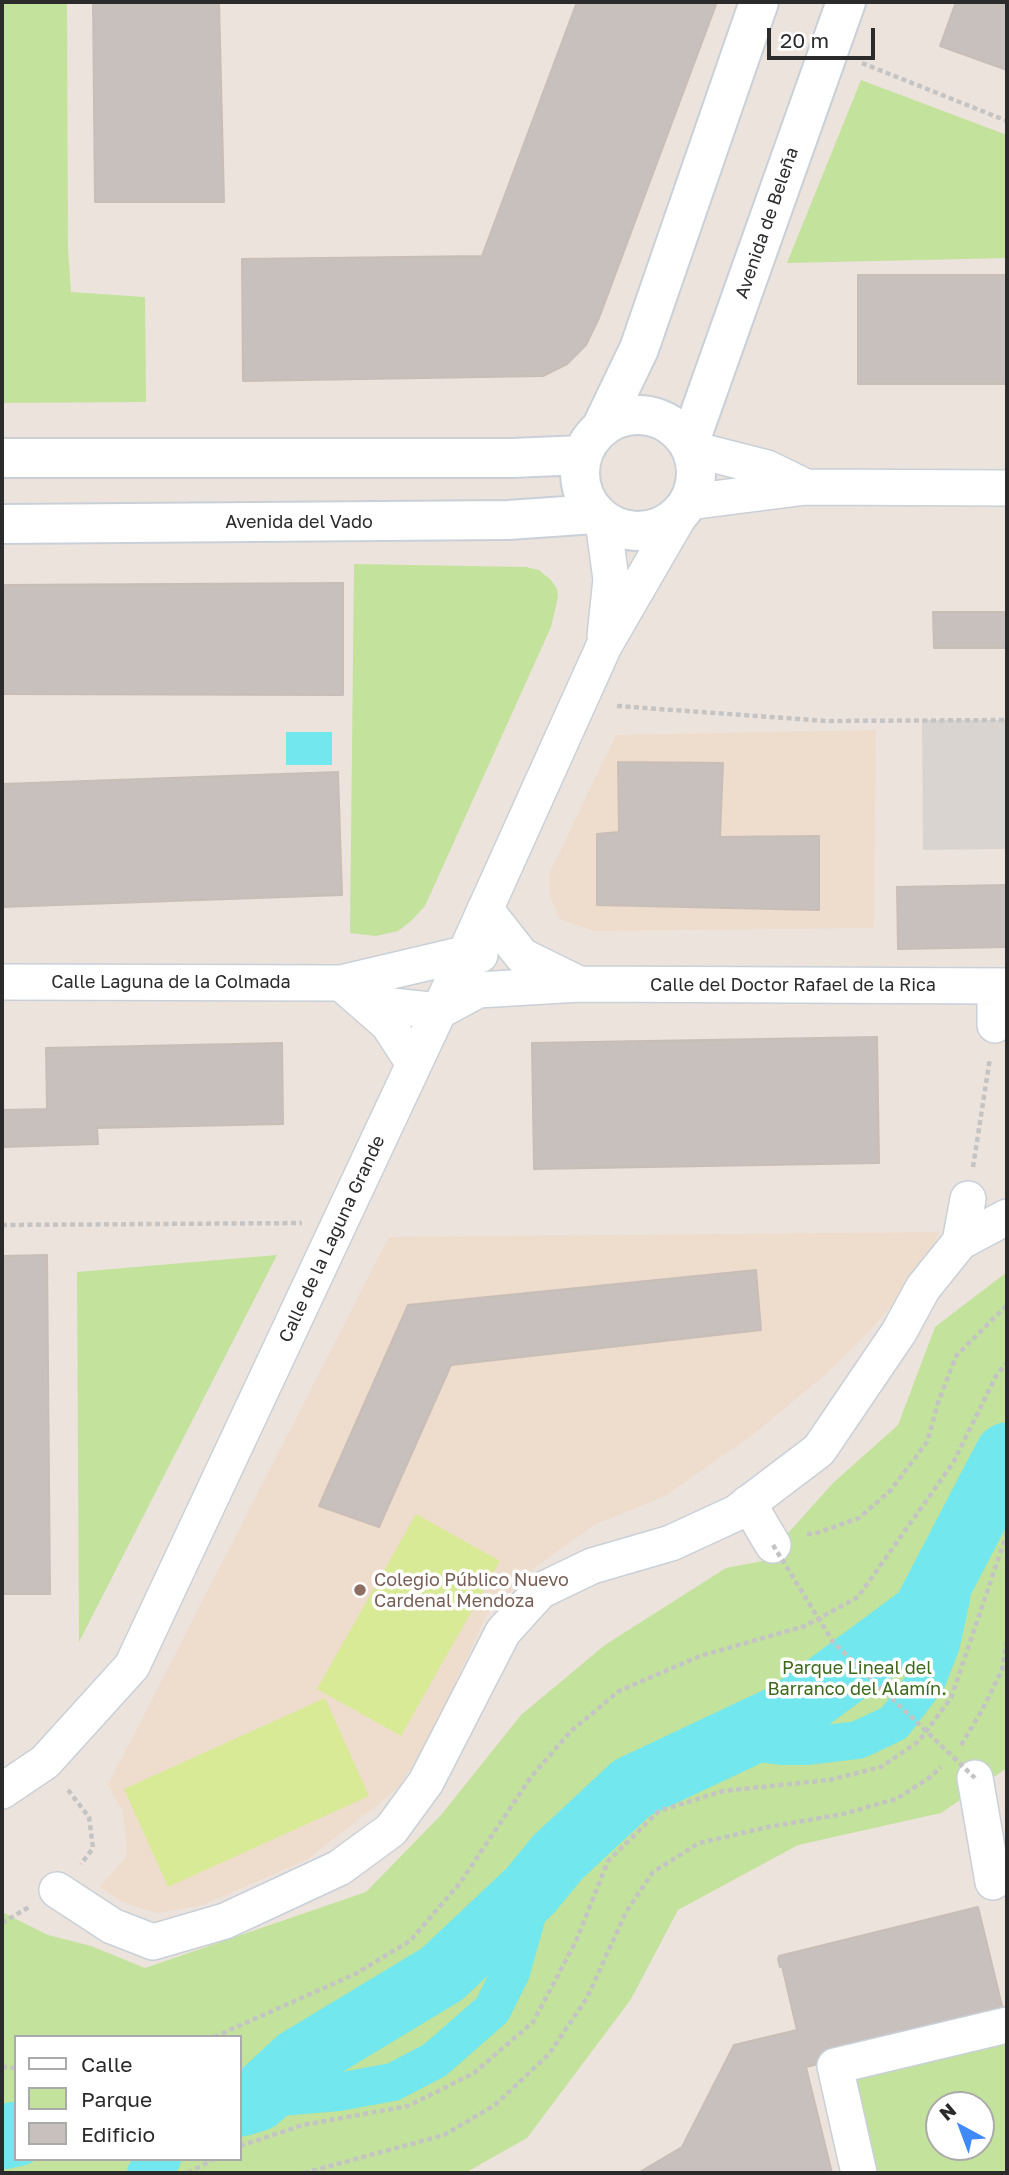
<!DOCTYPE html>
<meta charset="utf-8">
<style>
body{margin:0}
#map{position:relative;width:1009px;height:2175px;overflow:hidden;background:#ede3dd;font-family:"Golos Text",sans-serif}
canvas{display:block}
.frame{position:absolute;inset:0;border:4px solid #2b2b2b;pointer-events:none}
.legend{position:absolute;left:14px;top:2035px;width:228px;height:126px;box-sizing:border-box;background:#fff;border:2px solid #aaa;margin:0;padding:9px 12px;list-style:none;font-size:21px;color:#2b2b2b}
.legend li{display:flex;align-items:center;gap:14px;height:35px}
.legend b{width:35px;border:2px solid #aaa}
.north{position:absolute;left:925px;top:2091px;width:70px;height:70px;box-sizing:border-box;background:#fff;border:2px solid #aaa;border-radius:50%;rotate:319deg;font-size:19px;font-weight:700;line-height:28px;text-align:center;color:#2b2b2b}
.north::after{content:'';display:block;margin:auto;width:24px;height:32px;background:#408af7;clip-path:polygon(50% 0,100% 100%,50% 72%,0 100%)}
.scale{position:absolute;left:767px;top:28px;width:108px;height:32px;box-sizing:border-box;border:4px solid #2b2b2b;border-top:0;padding-left:9px;font-size:21px;line-height:24px;white-space:nowrap;color:#2b2b2b;-webkit-text-stroke:5px #fff;paint-order:stroke}
</style>
<div id="map">
<canvas width="1009" height="2175"></canvas>
<div class="frame"></div>
<ul class="legend">
<li><b style="height:9px;background:#fff"></b>Calle</li>
<li><b style="height:19px;background:#c3e29b"></b>Parque</li>
<li><b style="height:19px;background:#c8c0bd"></b>Edificio</li>
</ul>
<div class="north">N</div>
<div class="scale">20 m</div>
</div>
<script>
const ctx = document.querySelector('canvas').getContext('2d');
ctx.lineJoin = 'round';
function paint(path, color) { ctx.fillStyle = color; ctx.fill(path, 'evenodd'); }
const shape = rows => new Path2D(rows.map(r => 'M' + r).join(''));
function strokePath(path, color, width, dash) { ctx.strokeStyle = color; ctx.lineWidth = width; ctx.lineCap = dash ? 'butt' : 'round'; ctx.setLineDash(dash || []); ctx.stroke(path); }
function label(font, color, halo, rows, align = 'center') {
  ctx.font = font + ' "Golos Text",sans-serif'; ctx.lineWidth = 7; ctx.setLineDash([]); ctx.textBaseline = 'middle'; ctx.strokeStyle = halo; ctx.fillStyle = color; for (const [text, x, y, turn = 0] of rows) {
    ctx.save(); ctx.translate(x, y); ctx.rotate((+turn || 0) * Math.PI / 180); ctx.textAlign = isNaN(turn) ? turn : align; if (halo) ctx.strokeText(text, 0, 0); ctx.fillText(text, 0, 0); ctx.restore();
  }
}
paint(shape([
 [876,730,874,928,594,931,560,919,550,897,549,874,616,735],
 [940,1232,920,1272,874,1326,825,1375,751,1436,665,1496,596,1524,535,1567,487,1614,427,1744,396,1790,308,1859,203,1905,157,1913,122,1902,100,1887,127,1855,123,1811,108,1785,389,1237]
]), '#eedccd');
paint(shape([
 [2,2,67,2,68,249,71,292,145,297,146,402,2,403],
 [861,80,1007,135,1007,258,787,263],
 [354,564,526,567,539,570,551,580,557,589,558,597,551,627,425,906,410,922,398,931,376,936,350,933],
 [277,1255,79,1642,77,1272],
 [1007,1272,1007,1768,941,1813,798,1845,678,1910,631,1999,527,2138,465,2173,2,2173,2,1912,48,1935,91,1946,145,1968,366,1892,441,1815,521,1715,605,1645,726,1568,763,1561,833,1483,898,1425,935,1327],
 [16,2037,240,2037,240,2159,16,2159],
 [1007,2019,1007,2173,859,2173,835,2066],
 [939,2105,981,2105,981,2147,939,2147]
]), '#c3e29b');
paint(shape([
 [416,1514,500,1561,401,1736,317,1689],
 [325,1698,369,1796,168,1887,124,1789]
]), '#d9ea97');
paint(shape([
 [922,720,1007,720,1007,849,923,850]
]), '#d9d4d0');
paint(shape([
 [286,732,332,732,332,765,286,765]
]), '#72e7ed');
strokePath(shape([
 [734,1740,782,1746,808,1746,858,1740,894,1723,927,1680,941,1644,951,1599,954,1558],
 [257,2099,338,2092,393,2082,435,2060,492,2010,511,1972,527,1915,530,1891],
 [146,2173,162,2159]
]), '#72e7ed', 38);
strokePath(shape([
 [240,2104,257,2099,298,2061,442,1974,530,1891,558,1857,632,1788,789,1714,924,1614,1007,1455],
 [2,2137,16,2134]
]), '#72e7ed', 65);
const building = shape([
 [93,2,219,2,224,202,95,202,93,2],
 [577,2,717,2,599,318,586,345,567,364,543,376,243,381,242,259,482,256,577,2],
 [956,2,1007,2,1007,70,940,46,956,2],
 [858,275,1007,275,1007,384,858,384,858,275],
 [343,583,343,695,2,694,2,585,343,583],
 [933,612,1007,612,1007,648,934,648,933,612],
 [618,762,723,763,720,837,819,836,819,910,597,905,597,834,619,832,618,762],
 [338,772,342,895,2,907,2,784,338,772],
 [1007,885,1007,947,898,949,897,887,1007,885],
 [877,1037,879,1163,534,1169,532,1043,877,1037],
 [282,1043,283,1124,97,1128,98,1144,2,1147,2,1110,47,1109,46,1048,282,1043],
 [47,1255,50,1594,2,1594,2,1256,47,1255],
 [756,1270,761,1330,451,1365,379,1527,319,1506,408,1305,756,1270],
 [978,1907,1005,2018,806,2067,832,2173,638,2173,682,2147,734,2045,797,2030,782,1966,780,1967,778,1959,779,1956,978,1907]
]);
paint(building, '#c8c0bd');
strokePath(building, '#c8beb7', 2);
const street = shape([
 [692,449,767,468,806,487],
 [689,502,806,487,1007,488],
 [603,521,611,579,605,636],
 [2,982,341,983],
 [579,984,1007,986],
 [364,1003,439,1011,478,990,579,984,522,956,485,909],
 [995,1025,995,986],
 [414,1064,388,1024,341,983,464,954,480,955],
 [960,1242,1007,1217],
 [748,1503,773,1545],
 [975,1778,993,1882],
 [2,1791,45,1762,132,1666,452,983,604,646,681,513],
 [57,1890,112,1926,153,1942,225,1921,339,1868,391,1830,426,1782,503,1632,540,1591,592,1566,671,1543,736,1513,819,1450,899,1332,923,1288,960,1242,968,1199],
 [859,2173,835,2066,1007,2025]
]);
const secondary = shape([
 '580 473a58 58 0 1 1 116 0a58 58 0 1 1-116 0Z',
 [602,426,639,349,759,2],
 [689,444,846,2],
 [2,458,512,458,582,455],
 [2,524,508,520,595,514]
]);
strokePath(street, '#c9d0d8', 38);
strokePath(secondary, '#c9d0d8', 42);
strokePath(shape([
 [862,63,1007,121],
 [617,706,827,721,1007,720],
 [973,1167,990,1058],
 [2,1225,302,1223],
 [807,1534,814,1534,859,1518,891,1490,927,1442,939,1400,956,1356,1007,1305],
 [961,1745,981,1712,1002,1670,1007,1641],
 [68,1790,89,1817,93,1848,81,1864],
 [2,1923,29,1907],
 [214,2037,355,1974,410,1941,460,1883,531,1777,570,1732,619,1691,700,1656,805,1626,858,1597,953,1463,997,1374,1007,1363],
 [2,2067,16,2068],
 [240,2146,303,2125,408,2106,474,2073,533,2022,576,1941,608,1861,659,1811,723,1791,829,1780,881,1767,919,1741,951,1698,1007,1533],
 [188,2173,214,2159],
 [304,2173,444,2135,495,2105,549,2054,587,1998,626,1912,653,1872,699,1843,768,1827,843,1814,896,1799,929,1778,941,1767]
]), '#c4c4c4', 4.5, [5, 3.5]);
strokePath(street, '#fff', 35);
strokePath(secondary, '#fff', 38);
strokePath(shape([
 [773,1545,833,1642,975,1778]
]), '#c4c4c4', 4.5, [5, 3.5]);
for (const [x, y, r, color] of [
 [360,1590,7,"#8d6e63"]
]) { const dot = new Path2D(); dot.arc(x, y, r, 0, 2 * Math.PI); ctx.fillStyle = color; ctx.fill(dot); strokePath(dot, '#fff', 2.5); }
label('18px', '#2b2b2b', '#fff', [
 ["Avenida de Beleña",767,223,-71],
 ["Avenida del Vado",299,522],
 ["Calle Laguna de la Colmada",171,982],
 ["Calle del Doctor Rafael de la Rica",793,985],
 ["Calle de la Laguna Grande",332,1239,-65]
]);
label('18px', '#785e54', '#fff', [
 ["Colegio Público Nuevo",374,1580],
 ["Cardenal Mendoza",374,1601]
], 'left');
label('18px', '#3c681b', '#fff', [
 ["Parque Lineal del",857,1668],
 ["Barranco del Alamín.",857,1689]
]);
</script>
